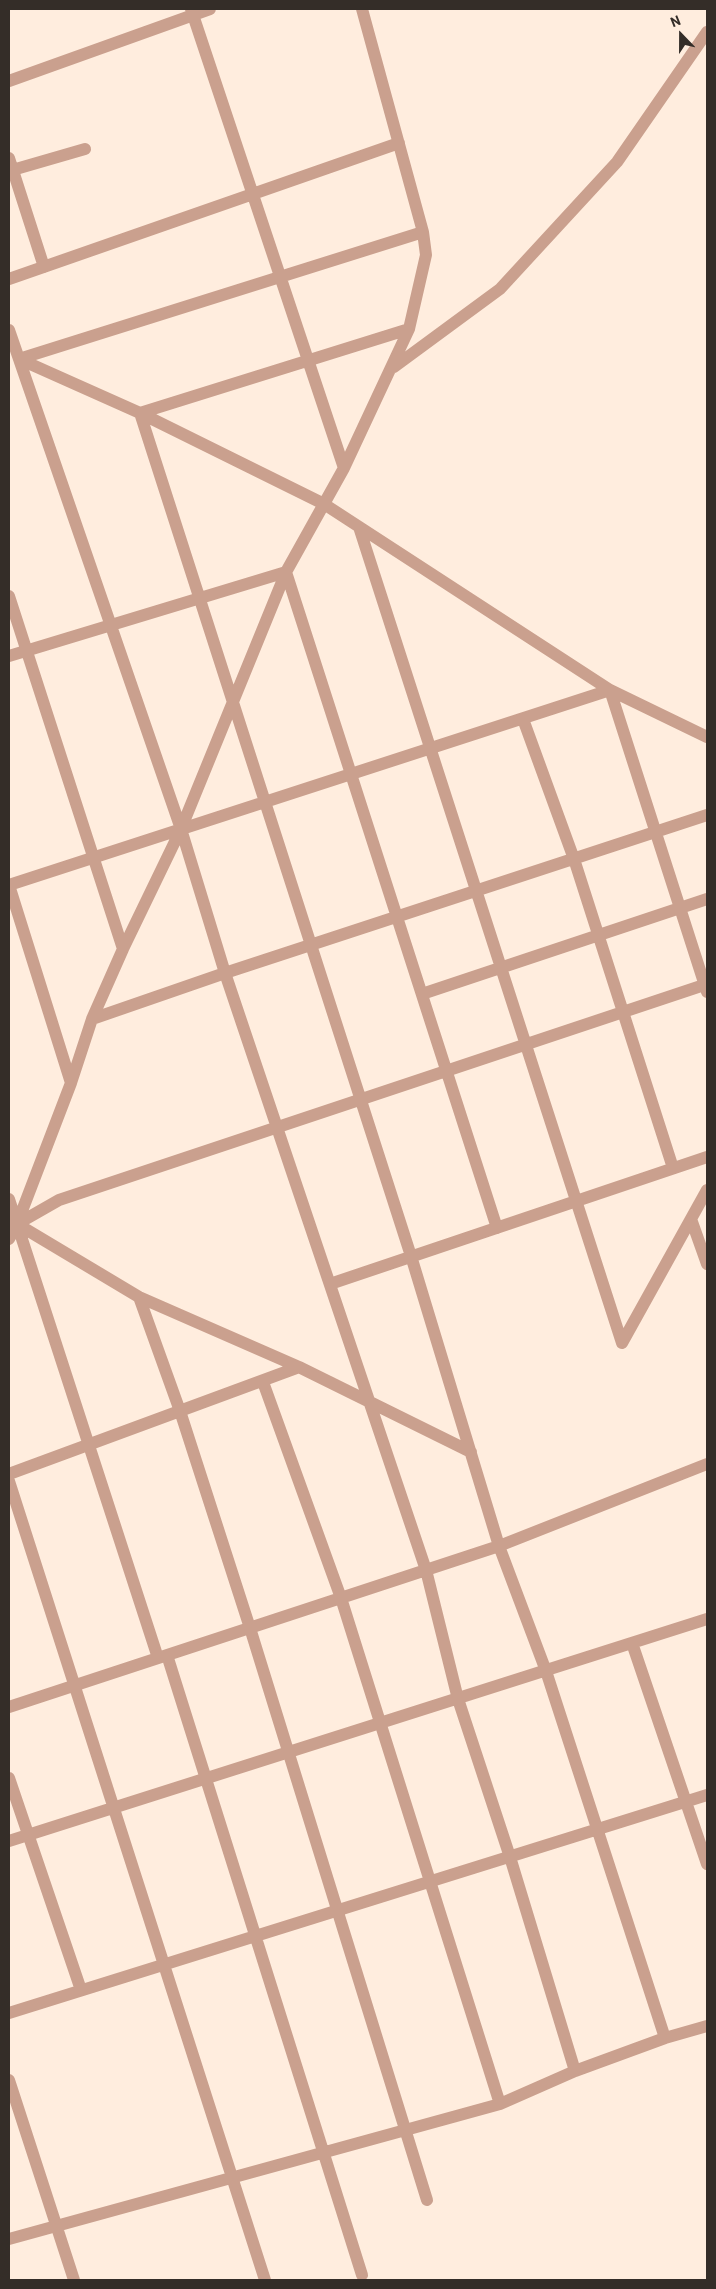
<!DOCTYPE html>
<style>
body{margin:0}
#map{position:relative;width:716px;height:2289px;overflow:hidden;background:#ffedde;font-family:Barlow,sans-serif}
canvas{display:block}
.frame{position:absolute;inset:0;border:10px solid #342d28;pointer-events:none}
.north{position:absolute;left:656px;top:10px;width:50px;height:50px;-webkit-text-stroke:4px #ffedde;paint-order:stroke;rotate:338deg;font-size:14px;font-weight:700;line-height:20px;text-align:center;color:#342d28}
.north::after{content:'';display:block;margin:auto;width:18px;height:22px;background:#342d28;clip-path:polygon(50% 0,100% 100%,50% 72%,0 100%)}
</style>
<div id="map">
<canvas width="716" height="2289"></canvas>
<div class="frame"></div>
<div class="north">N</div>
</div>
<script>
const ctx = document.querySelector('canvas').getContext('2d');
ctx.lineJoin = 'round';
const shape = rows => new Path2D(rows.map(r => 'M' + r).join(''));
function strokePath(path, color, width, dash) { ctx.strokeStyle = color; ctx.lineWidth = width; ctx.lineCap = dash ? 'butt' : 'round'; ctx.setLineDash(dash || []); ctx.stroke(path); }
strokePath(shape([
 [191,9,344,468],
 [9,81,210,9],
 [9,158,44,267],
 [9,171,85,149],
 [9,279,399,143],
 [409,329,140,413,411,1256,499,1546,546,1671,665,2038],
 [9,330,181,829,225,973,426,1570,458,1699,510,1857,575,2071],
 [19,359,140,413,324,504,610,690,707,737],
 [19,359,423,232],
 [394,367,500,289,617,162,707,32],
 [359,527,622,1343],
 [9,596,123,949],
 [9,656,286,572,497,1228],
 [523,719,574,859,673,1168],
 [9,885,610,690,707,992],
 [9,885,71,1083],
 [422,994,707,899],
 [92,1019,225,973,707,815],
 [9,1199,158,1658],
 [691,1219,707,1264],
 [9,1221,17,1224,59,1200,707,984],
 [17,1224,139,1297,299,1367,471,1452],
 [9,1239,17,1224,71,1083,92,1019,123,949,181,829,286,572,344,468,409,329,426,255,423,232,362,9],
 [330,1284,707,1157],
 [139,1297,180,1411,250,1628,427,2200],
 [622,1343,707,1190],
 [263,1382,341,1598,500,2104],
 [9,1474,299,1367],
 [9,1481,265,2280],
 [632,1643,707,1864],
 [167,1655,362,2275],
 [9,1707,499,1546,707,1464],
 [9,1778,81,1990],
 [9,1841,707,1619],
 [9,2013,707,1795],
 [9,2080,74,2280],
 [9,2239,500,2104,575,2071,665,2038,707,2026]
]), '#caa08e', 12);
</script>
